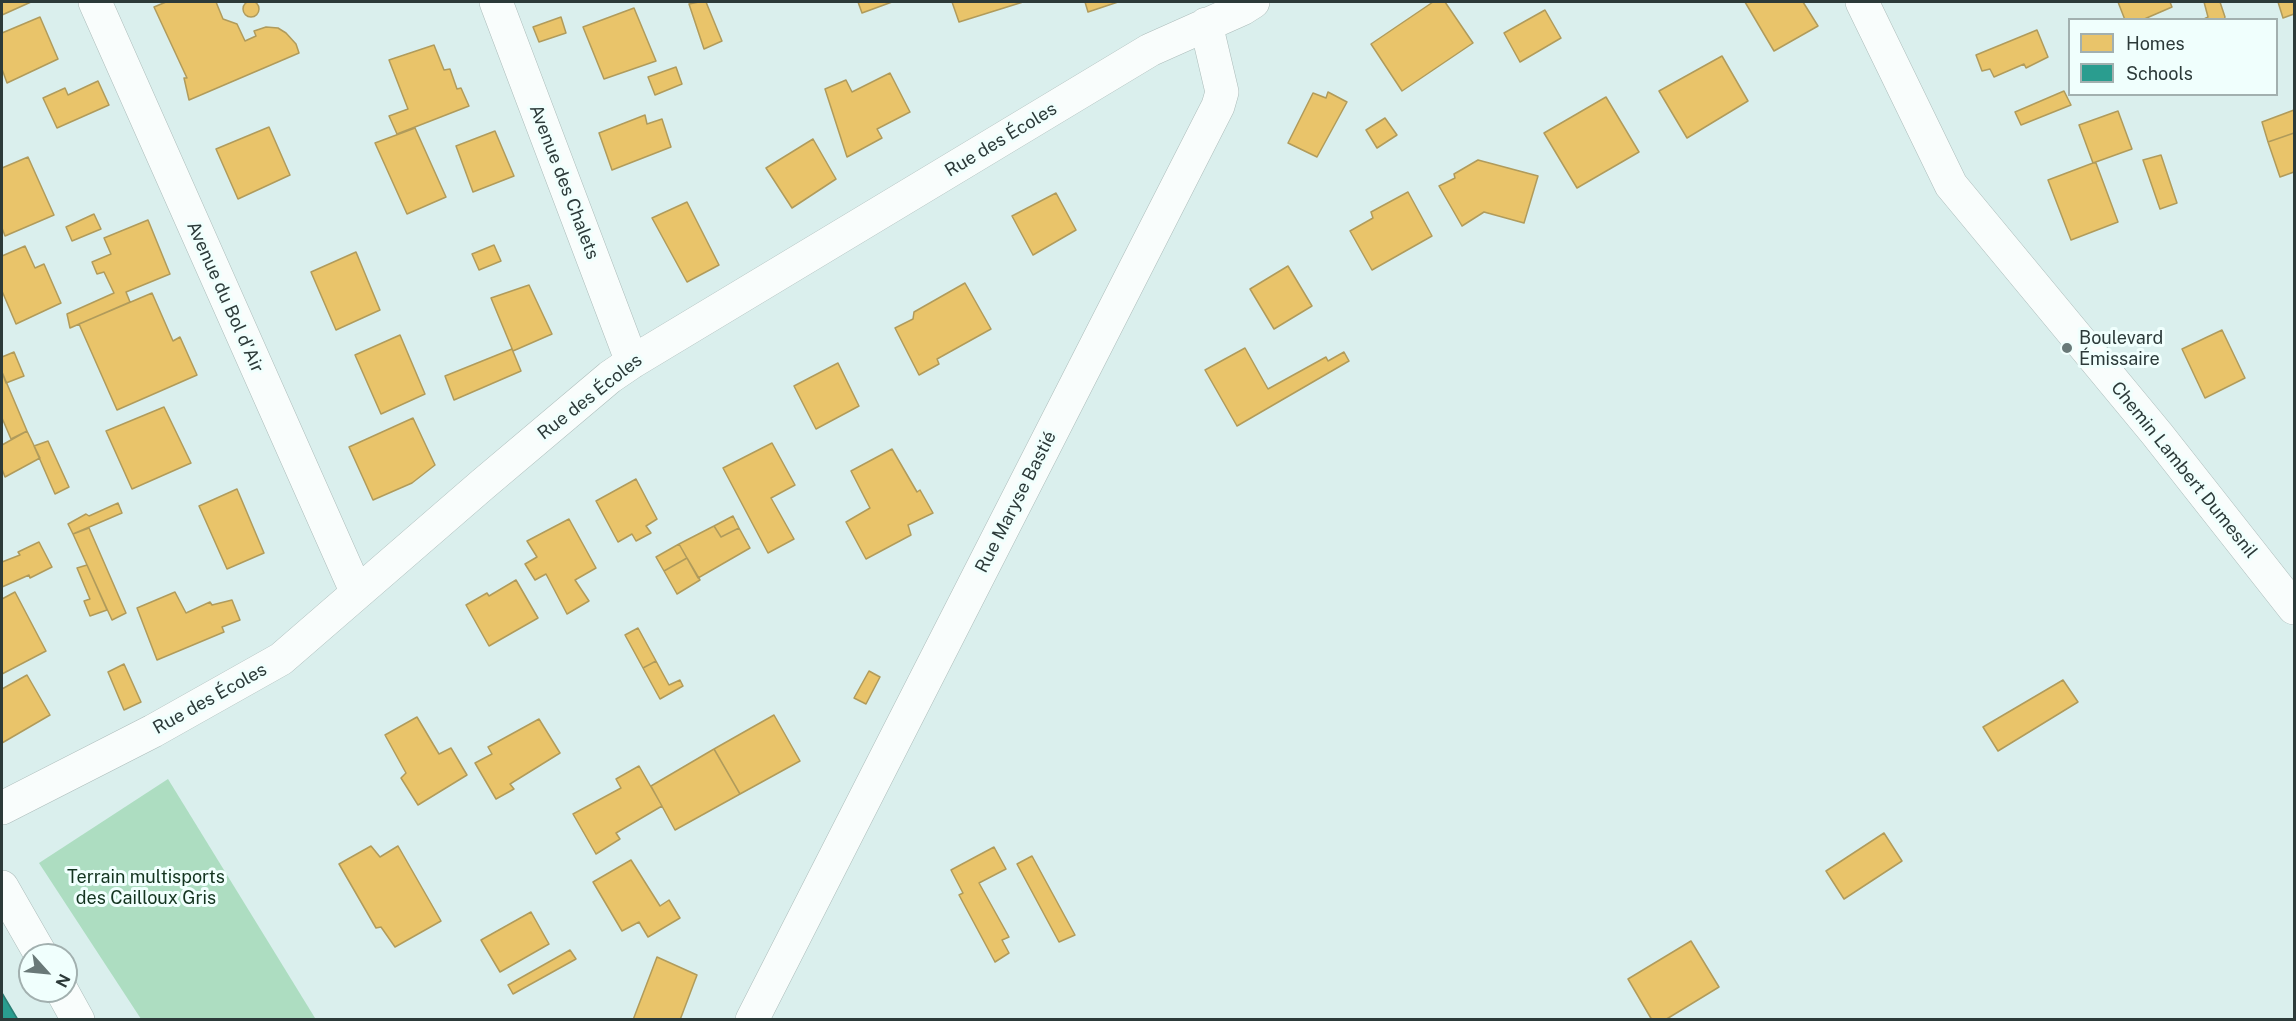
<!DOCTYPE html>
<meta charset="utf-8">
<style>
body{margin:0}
#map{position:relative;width:2296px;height:1021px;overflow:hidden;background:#daefed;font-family:"Public Sans",sans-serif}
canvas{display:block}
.frame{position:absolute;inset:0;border:3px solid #2c3a39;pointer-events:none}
.legend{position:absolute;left:2068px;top:18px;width:210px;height:78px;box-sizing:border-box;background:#f0fffd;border:2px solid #a2b0af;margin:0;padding:8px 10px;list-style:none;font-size:18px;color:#2c3a39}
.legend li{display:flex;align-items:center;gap:12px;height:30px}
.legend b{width:30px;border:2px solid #a2b0af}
.north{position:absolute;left:18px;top:943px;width:60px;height:60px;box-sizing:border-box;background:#f0fffd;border:2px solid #a2b0af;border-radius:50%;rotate:117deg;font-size:16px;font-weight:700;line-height:24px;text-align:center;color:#2c3a39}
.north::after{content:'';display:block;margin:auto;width:21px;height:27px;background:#697978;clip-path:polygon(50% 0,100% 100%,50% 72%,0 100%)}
</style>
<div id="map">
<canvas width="2296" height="1021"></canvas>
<div class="frame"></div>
<ul class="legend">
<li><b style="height:16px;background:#e9c46a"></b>Homes</li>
<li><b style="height:16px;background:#2a9d8f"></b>Schools</li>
</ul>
<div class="north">N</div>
</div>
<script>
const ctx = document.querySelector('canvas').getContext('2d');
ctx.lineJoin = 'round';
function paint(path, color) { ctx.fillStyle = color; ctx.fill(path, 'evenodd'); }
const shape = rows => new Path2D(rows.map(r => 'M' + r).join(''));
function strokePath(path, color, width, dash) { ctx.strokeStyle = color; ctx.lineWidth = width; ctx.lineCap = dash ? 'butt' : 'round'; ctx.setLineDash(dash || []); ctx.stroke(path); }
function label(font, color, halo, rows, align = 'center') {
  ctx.font = font + ' "Public Sans",sans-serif'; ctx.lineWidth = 6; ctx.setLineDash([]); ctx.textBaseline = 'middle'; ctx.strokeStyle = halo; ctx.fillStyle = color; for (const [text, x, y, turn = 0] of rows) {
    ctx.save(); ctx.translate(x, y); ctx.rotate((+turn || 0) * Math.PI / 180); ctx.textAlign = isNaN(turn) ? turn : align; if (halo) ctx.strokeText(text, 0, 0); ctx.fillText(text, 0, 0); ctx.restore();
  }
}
paint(shape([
 [168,779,315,1018,141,1019,39,863]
]), '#adddc1');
const homes = shape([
 '243 9a8 8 0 1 1 16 0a8 8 0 1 1-16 0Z',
 [2,2,31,2,2,15,2,2],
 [166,2,216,2,223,19,237,24,245,41,256,36,254,31,266,27,278,28,286,33,296,44,299,53,189,100,184,78,187,78,154,7,166,2],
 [699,2,706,2,722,41,704,49,689,4,699,2],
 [858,2,892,2,862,13,858,2],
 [952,2,1023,2,959,22,952,2],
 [1085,2,1118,2,1088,12,1085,2],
 [1433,2,1445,2,1473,43,1402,91,1371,44,1433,2],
 [1745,2,1803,2,1818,26,1774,51,1745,2],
 [2118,2,2170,2,2172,7,2142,20,2125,20,2118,2],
 [2204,2,2220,2,2225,17,2224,20,2202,20,2208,17,2204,2],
 [2278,2,2294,2,2294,14,2283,18,2278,2],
 [634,8,656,61,604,79,583,27,634,8],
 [1545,10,1561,38,1520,62,1504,33,1545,10],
 [40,17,58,59,7,83,2,69,2,33,40,17],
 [561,17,566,33,539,42,533,27,561,17],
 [2037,30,2048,57,2026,68,2024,64,1994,77,1990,69,1982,71,1976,55,2037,30],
 [434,45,444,70,450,69,457,89,461,88,469,106,397,134,389,116,408,109,389,60,434,45],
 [1722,56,1748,101,1687,138,1659,91,1722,56],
 [676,67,682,84,655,95,648,77,676,67],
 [890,73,910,112,877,129,882,138,847,157,825,89,846,80,852,92,890,73],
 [98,81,109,105,57,128,43,98,65,88,68,95,98,81],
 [2064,91,2071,105,2021,125,2015,112,2064,91],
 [1328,92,1347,102,1317,157,1288,143,1313,93,1326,98,1328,92],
 [1606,97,1639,152,1577,188,1544,133,1606,97],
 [2294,110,2294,133,2268,142,2262,122,2294,110],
 [2118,111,2132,149,2093,163,2079,125,2118,111],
 [645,115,647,124,662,119,671,147,612,170,599,133,645,115],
 [1385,118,1397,135,1377,148,1366,130,1385,118],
 [269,127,290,175,238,199,216,149,269,127],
 [415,128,446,197,407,214,375,143,415,128],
 [495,131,514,176,473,192,456,146,495,131],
 [2294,133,2294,172,2280,177,2268,142,2294,133],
 [813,139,836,179,792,208,766,168,813,139],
 [2161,155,2177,203,2160,209,2143,160,2161,155],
 [28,157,54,215,5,236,2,228,2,168,28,157],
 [1478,160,1538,176,1524,223,1484,212,1462,226,1439,186,1455,178,1454,174,1478,160],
 [2093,163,2096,163,2118,222,2071,240,2048,180,2093,163],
 [1408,192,1432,236,1372,270,1350,231,1373,218,1371,212,1408,192],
 [1056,193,1076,230,1033,255,1012,216,1056,193],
 [687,202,719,265,687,282,652,218,687,202],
 [94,214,101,229,72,241,66,227,94,214],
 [148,220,170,274,126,292,130,302,70,328,67,314,114,293,104,272,97,274,92,262,111,254,104,238,148,220],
 [494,245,501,261,479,270,472,254,494,245],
 [25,246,35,268,44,264,61,303,16,324,2,291,2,256,25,246],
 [356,252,380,310,336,330,311,272,356,252],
 [1288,266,1312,306,1274,329,1250,289,1288,266],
 [965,283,991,329,937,359,939,364,919,375,895,328,913,319,914,312,965,283],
 [529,285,552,334,513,351,491,298,529,285],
 [152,293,173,341,180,337,197,375,117,410,79,324,152,293],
 [2222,330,2245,378,2205,398,2182,349,2222,330],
 [400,335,425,394,381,414,355,355,400,335],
 [1245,348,1268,389,1326,357,1328,361,1344,352,1349,361,1237,426,1205,370,1245,348],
 [512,349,521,371,454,400,445,376,512,349],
 [14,352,24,376,6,383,2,372,2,357,14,352],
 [838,363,859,406,816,429,794,386,838,363],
 [2,372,27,431,11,439,2,418,2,372],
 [164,407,191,463,132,489,106,431,164,407],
 [413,418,435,465,412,483,373,500,349,447,413,418],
 [27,431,40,458,5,477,2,469,2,445,27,431],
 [48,441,69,487,55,494,34,446,48,441],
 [772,443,795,485,771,498,794,539,768,553,723,468,772,443],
 [892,449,917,492,920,490,933,513,908,525,911,535,866,559,846,522,870,508,851,471,892,449],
 [636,479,657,519,646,526,651,533,636,541,632,534,618,542,596,501,636,479],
 [237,489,264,553,227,569,199,506,237,489],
 [118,503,122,513,73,534,68,524,86,514,89,516,118,503],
 [733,516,739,528,721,537,714,526,733,516],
 [569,519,596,568,575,580,589,601,567,614,546,574,535,580,525,564,537,557,527,541,569,519],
 [714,526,721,537,739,528,750,548,698,578,679,544,714,526],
 [89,528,126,613,112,620,73,534,89,528],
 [39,542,52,567,30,578,29,575,2,587,2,562,20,555,18,552,39,542],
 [679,544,687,558,664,571,656,557,679,544],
 [687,558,700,580,677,594,664,571,687,558],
 [87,565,107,610,90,616,84,601,90,599,77,568,87,565],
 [516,580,538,618,489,646,466,605,487,593,489,596,516,580],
 [15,592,46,651,2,674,2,599,15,592],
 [175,592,186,613,210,602,212,605,232,600,240,620,222,627,224,632,157,660,137,608,175,592],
 [638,628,656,661,643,668,625,635,638,628],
 [656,661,669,685,680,680,683,686,660,699,643,668,656,661],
 [124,664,141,702,124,710,108,672,124,664],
 [869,671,880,677,866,704,854,698,869,671],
 [27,675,50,715,2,743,2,689,27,675],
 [2063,680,2078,702,1998,751,1983,727,2063,680],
 [774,715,800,761,740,794,714,749,774,715],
 [417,717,439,754,451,748,467,775,418,805,401,778,406,773,385,735,417,717],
 [539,719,560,753,510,784,514,789,496,799,475,763,492,754,488,747,539,719],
 [714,749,740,794,675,830,651,786,714,749],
 [639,766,662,806,616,833,620,839,596,854,573,814,621,788,616,779,639,766],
 [1884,833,1902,861,1844,899,1826,871,1884,833],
 [371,846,380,857,398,846,441,921,395,947,381,927,376,928,339,864,371,846],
 [994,847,1006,869,979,883,1009,937,1002,940,1009,953,995,962,959,895,963,893,951,870,994,847],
 [1032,856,1075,935,1059,942,1017,864,1032,856],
 [631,860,660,906,669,900,680,918,648,937,639,922,622,931,593,882,631,860],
 [531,912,549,944,500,972,481,940,531,912],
 [1691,941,1719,987,1665,1020,1652,1020,1628,979,1691,941],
 [570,950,576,959,513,994,508,985,570,950],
 [657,957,697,975,680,1020,633,1020,657,957]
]);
paint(homes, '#e9c46a');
strokePath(homes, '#b09b5b', 1.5);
const schools = shape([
 [2,993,18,1020,2,1020,2,993]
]);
paint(schools, '#2a9d8f');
strokePath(schools, '#2b7f75', 1.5);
const minor = shape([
 [95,2,357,593],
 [496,2,632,362],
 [1862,2,1951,185,2157,434,2294,608],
 [2,808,153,731,281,659,482,485,610,377,632,362,1150,50,1242,9,1253,2],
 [2,887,41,955],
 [62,991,78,1020],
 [752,1020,1218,106,1222,92,1206,24]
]);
strokePath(minor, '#acbcba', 34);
strokePath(minor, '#f9fdfc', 33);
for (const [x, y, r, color] of [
 [2067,348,6,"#697978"]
]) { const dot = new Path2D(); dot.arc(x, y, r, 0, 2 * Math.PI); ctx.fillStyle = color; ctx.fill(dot); strokePath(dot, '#f0fffd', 2); }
label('18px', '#2c3a39', '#f0fffd', [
 ["Rue des Écoles",1001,140,-31],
 ["Avenue des Chalets",564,182,69],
 ["Avenue du Bol d'Air",225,297,66],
 ["Rue des Écoles",590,397,-38],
 ["Chemin Lambert Dumesnil",2184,470,51],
 ["Rue Maryse Bastié",1016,502,-63],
 ["Rue des Écoles",210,699,-29]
]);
label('18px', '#2c3a39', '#f0fffd', [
 ["Boulevard",2079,338],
 ["Émissaire",2079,359]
], 'left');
label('18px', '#13341f', '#f0fffd', [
 ["Terrain multisports",146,877],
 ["des Cailloux Gris",146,898]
]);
</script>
